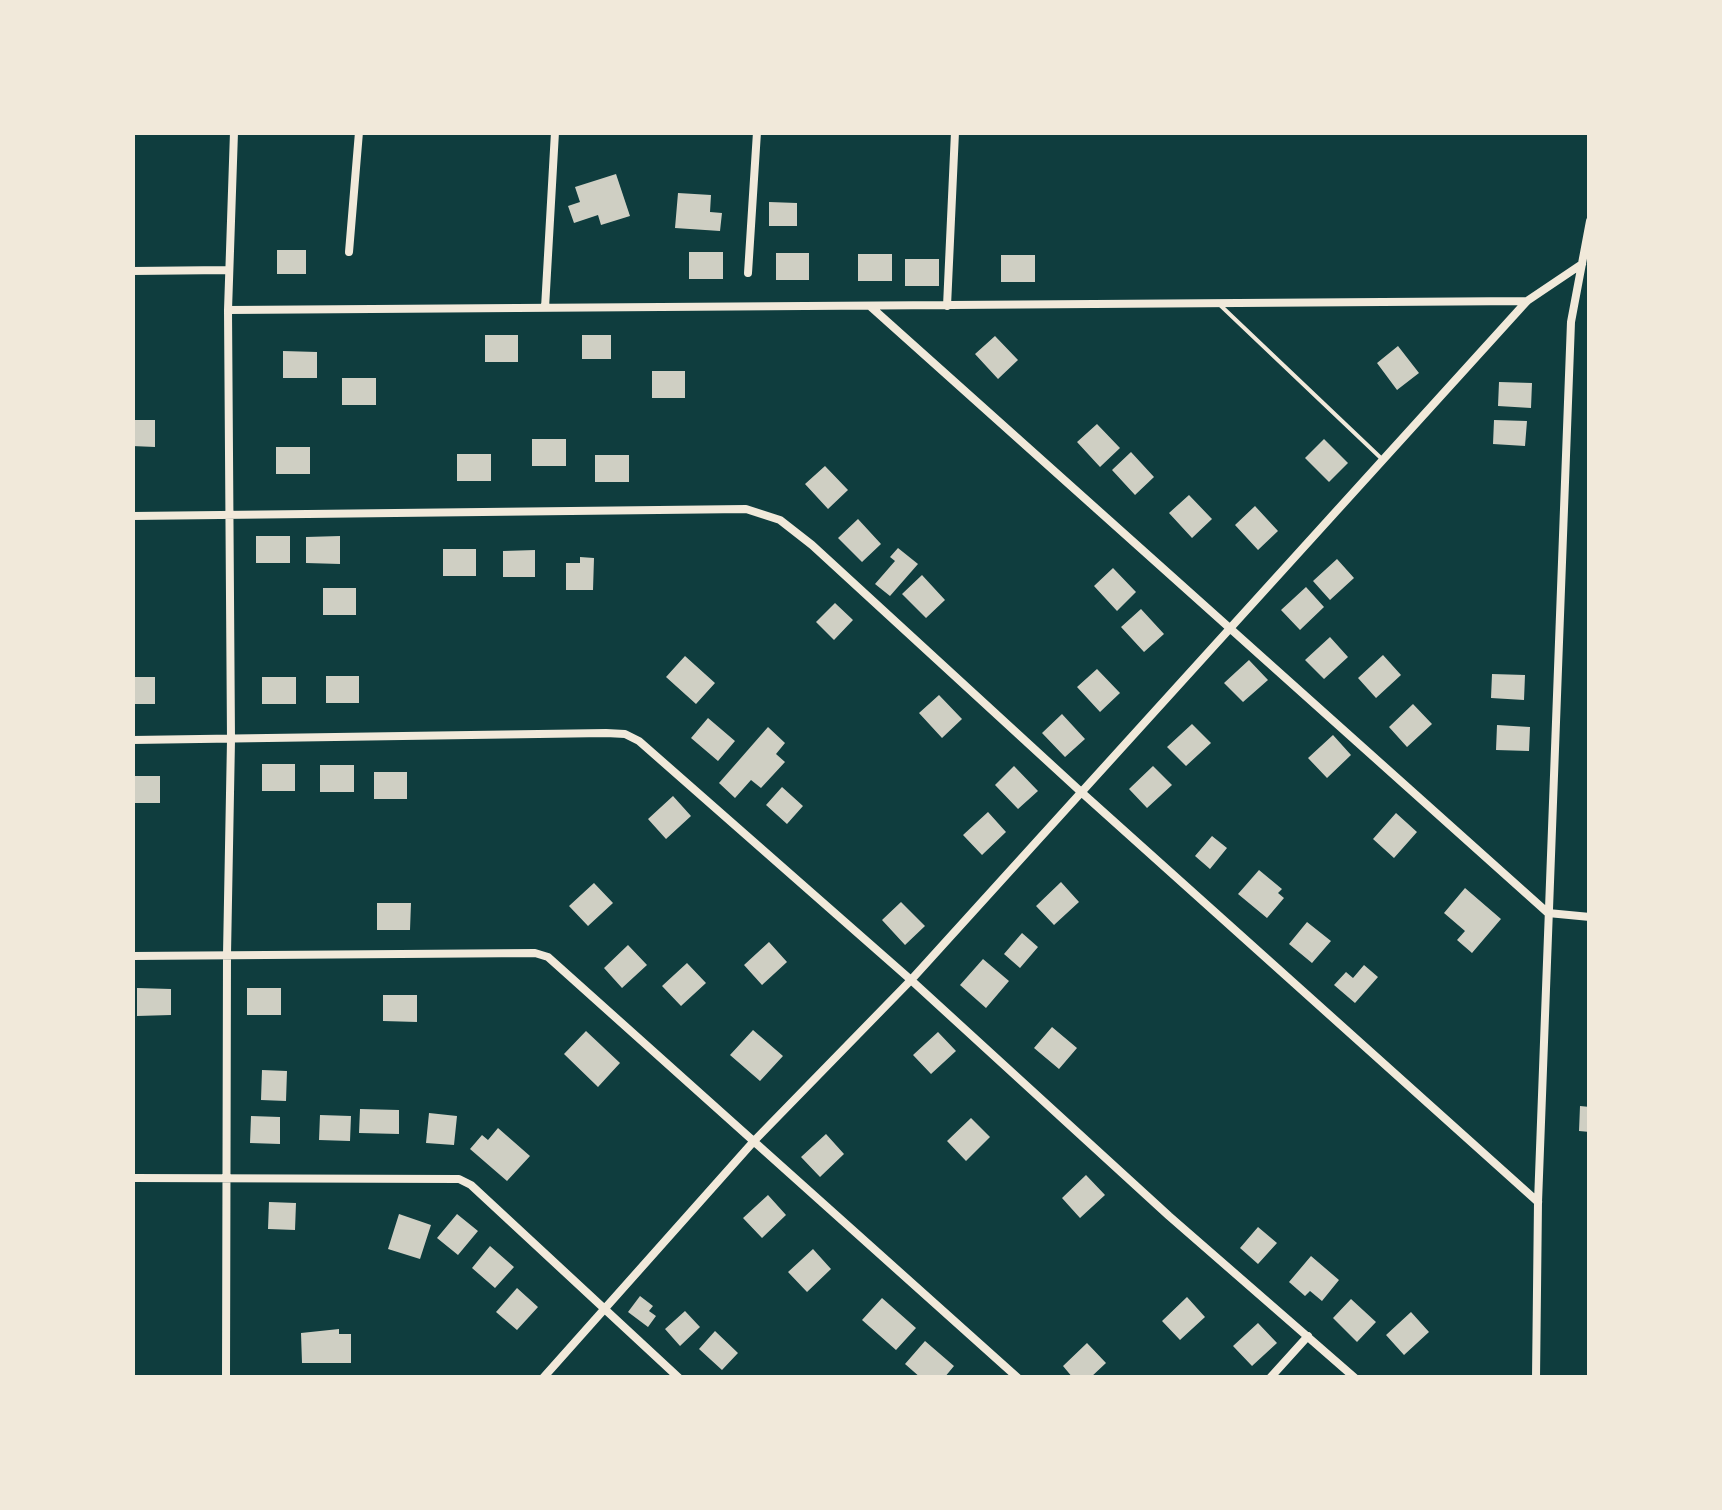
<!DOCTYPE html>
<style>
body{margin:0}
#map{position:relative;width:1722px;height:1510px;overflow:hidden;background:#0f3d3e;font-family:Overpass,sans-serif}
canvas{display:block}
.frame{position:absolute;inset:0;border:135px solid #f1e9da;pointer-events:none}
</style>
<div id="map">
<canvas width="1722" height="1510"></canvas>
<div class="frame"></div>
</div>
<script>
const ctx = document.querySelector('canvas').getContext('2d');
ctx.lineJoin = 'round';
function paint(path, color) { ctx.fillStyle = color; ctx.fill(path, 'evenodd'); }
const shape = rows => new Path2D(rows.map(r => 'M' + r).join(''));
function strokePath(path, color, width, dash) { ctx.strokeStyle = color; ctx.lineWidth = width; ctx.lineCap = dash ? 'butt' : 'round'; ctx.setLineDash(dash || []); ctx.stroke(path); }
paint(shape([
 [616,174,630,216,601,225,598,215,574,223,568,206,580,202,575,187],
 [678,193,711,195,710,212,722,213,720,231,675,228],
 [769,202,797,203,797,226,769,226],
 [277,250,306,250,306,274,277,274],
 [689,252,723,252,723,279,689,279],
 [776,253,809,253,809,280,776,280],
 [858,254,892,254,892,281,858,281],
 [1001,255,1035,255,1035,282,1001,282],
 [905,259,939,259,939,286,905,286],
 [485,335,518,335,518,362,485,362],
 [582,335,611,335,611,359,582,359],
 [995,336,1018,360,998,379,975,354],
 [1398,346,1419,373,1397,390,1377,363],
 [283,351,317,352,317,378,283,378],
 [652,371,685,371,685,398,652,398],
 [342,378,376,378,376,405,342,405],
 [1499,382,1532,383,1531,408,1498,406],
 [132,420,155,420,155,447,132,446],
 [1494,420,1527,421,1525,446,1493,444],
 [1097,424,1120,448,1100,467,1077,442],
 [532,439,566,439,566,466,532,466],
 [1324,439,1348,463,1329,482,1305,458],
 [276,447,310,447,310,474,276,474],
 [1131,452,1154,477,1135,495,1112,470],
 [457,454,491,454,491,481,457,481],
 [595,455,629,455,629,482,595,482],
 [825,466,848,490,828,509,805,484],
 [1189,495,1212,519,1192,538,1169,513],
 [1255,506,1278,531,1258,550,1235,525],
 [858,519,881,544,862,562,838,538],
 [256,536,290,536,290,563,256,563],
 [340,536,340,564,306,563,306,537],
 [898,548,918,564,890,596,875,584,895,561,890,557],
 [443,549,476,549,476,576,443,576],
 [535,550,535,577,503,577,503,551],
 [580,557,594,558,593,590,566,590,566,563,580,563],
 [1337,559,1354,578,1330,600,1313,581],
 [1113,568,1136,592,1117,611,1094,586],
 [922,575,945,600,926,618,902,594],
 [1306,587,1324,607,1300,630,1281,610],
 [323,588,356,588,356,615,323,615],
 [835,603,853,620,834,640,816,622],
 [1141,609,1164,634,1144,652,1121,627],
 [1330,637,1348,657,1324,679,1305,660],
 [1383,655,1401,675,1376,698,1358,678],
 [685,656,715,683,696,704,666,677],
 [1249,660,1268,680,1243,702,1224,683],
 [1097,669,1120,693,1100,712,1077,687],
 [1492,674,1525,675,1524,700,1491,698],
 [326,676,359,676,359,703,326,703],
 [132,677,155,677,155,704,132,704],
 [262,677,296,677,296,704,262,704],
 [939,695,962,719,942,738,919,713],
 [1413,704,1432,724,1407,747,1389,727],
 [1062,714,1085,739,1065,757,1042,733],
 [708,718,735,741,718,761,691,738],
 [1192,724,1211,743,1186,766,1167,747],
 [1497,725,1530,727,1529,751,1496,750],
 [768,727,785,743,776,754,785,762,761,788,751,780,735,798,719,783],
 [1333,735,1351,755,1327,778,1308,758],
 [262,764,295,764,295,791,262,791],
 [320,765,354,765,354,792,320,792],
 [1014,766,1038,791,1018,809,995,785],
 [1153,766,1172,785,1147,808,1129,789],
 [374,772,407,772,407,799,374,799],
 [132,776,160,776,160,803,132,803],
 [782,787,803,806,787,824,766,805],
 [673,796,691,816,666,839,648,819],
 [988,812,1006,832,982,855,963,835],
 [1396,813,1417,832,1394,858,1373,839],
 [1212,836,1227,848,1210,869,1195,856],
 [1259,870,1282,889,1278,893,1284,898,1267,918,1238,894],
 [1061,882,1079,902,1054,925,1036,906],
 [594,883,613,903,588,926,569,906],
 [1465,888,1501,919,1472,953,1457,940,1465,931,1444,913],
 [901,902,925,926,905,945,882,920],
 [377,903,411,903,410,930,377,930],
 [1307,922,1331,941,1312,963,1289,944],
 [1022,933,1038,947,1020,968,1004,954],
 [769,942,787,962,762,985,744,965],
 [628,945,647,965,622,988,604,968],
 [983,959,1009,981,986,1008,960,985],
 [687,963,706,983,681,1006,662,986],
 [1364,965,1378,977,1355,1003,1334,985,1346,972,1353,978],
 [137,988,171,989,171,1015,137,1016],
 [247,988,281,988,281,1015,247,1015],
 [383,995,417,995,417,1022,383,1021],
 [1052,1027,1077,1048,1059,1069,1034,1048],
 [753,1030,783,1056,760,1081,730,1055],
 [586,1031,620,1063,598,1087,564,1054],
 [938,1032,956,1051,931,1074,913,1055],
 [262,1070,287,1071,286,1101,261,1100],
 [1580,1106,1590,1107,1590,1132,1579,1131],
 [360,1109,399,1110,399,1134,359,1133],
 [429,1113,457,1116,454,1145,426,1143],
 [320,1115,351,1116,350,1141,319,1140],
 [251,1116,280,1117,280,1144,250,1143],
 [971,1118,990,1137,966,1161,947,1141],
 [498,1128,530,1156,507,1181,470,1149,482,1135,488,1140],
 [826,1134,844,1154,820,1177,801,1157],
 [1086,1175,1105,1195,1080,1218,1062,1198],
 [768,1195,786,1215,762,1238,743,1218],
 [269,1202,296,1203,295,1230,268,1229],
 [399,1214,431,1225,420,1259,388,1249],
 [457,1214,478,1231,458,1255,437,1238],
 [1258,1227,1277,1243,1258,1264,1240,1248],
 [490,1246,514,1267,495,1288,472,1268],
 [813,1249,831,1269,807,1292,788,1272],
 [1311,1256,1339,1280,1322,1301,1310,1291,1305,1296,1289,1282],
 [517,1288,538,1307,517,1330,496,1312],
 [640,1296,653,1306,649,1311,656,1316,648,1327,628,1312],
 [1187,1297,1205,1317,1180,1340,1162,1321],
 [882,1298,916,1328,896,1350,862,1320],
 [1351,1299,1376,1322,1357,1342,1333,1318],
 [685,1311,700,1327,680,1346,665,1329],
 [1411,1312,1429,1332,1404,1355,1386,1335],
 [1258,1323,1277,1343,1252,1366,1233,1346],
 [339,1329,339,1334,351,1334,351,1363,302,1363,301,1333],
 [715,1331,738,1353,722,1370,699,1349],
 [925,1341,954,1366,944,1378,921,1378,905,1364],
 [1087,1343,1106,1363,1090,1378,1073,1378,1063,1366]
]), '#cfcfc3');
strokePath(shape([
 [1220,305,1383,460]
]), '#f1e9da', 4);
strokePath(shape([
 [349,252,359,132],
 [132,271,228,270],
 [748,273,757,132],
 [947,306,955,132],
 [871,307,1548,913,1590,917],
 [545,308,555,132],
 [228,310,1527,301],
 [132,516,746,509,780,520,812,545,1080,791,1538,1202],
 [132,740,606,733,625,734,639,741,911,980,1169,1216,1355,1378],
 [132,956,535,953,548,957,1018,1378],
 [132,1178,459,1179,471,1185,679,1378],
 [226,1378,227,954,231,740,228,310,234,132],
 [543,1378,754,1141,911,980,1527,301,1582,264],
 [1270,1378,1308,1336],
 [1536,1378,1538,1202,1571,322,1590,221]
]), '#f1e9da', 8);
</script>
